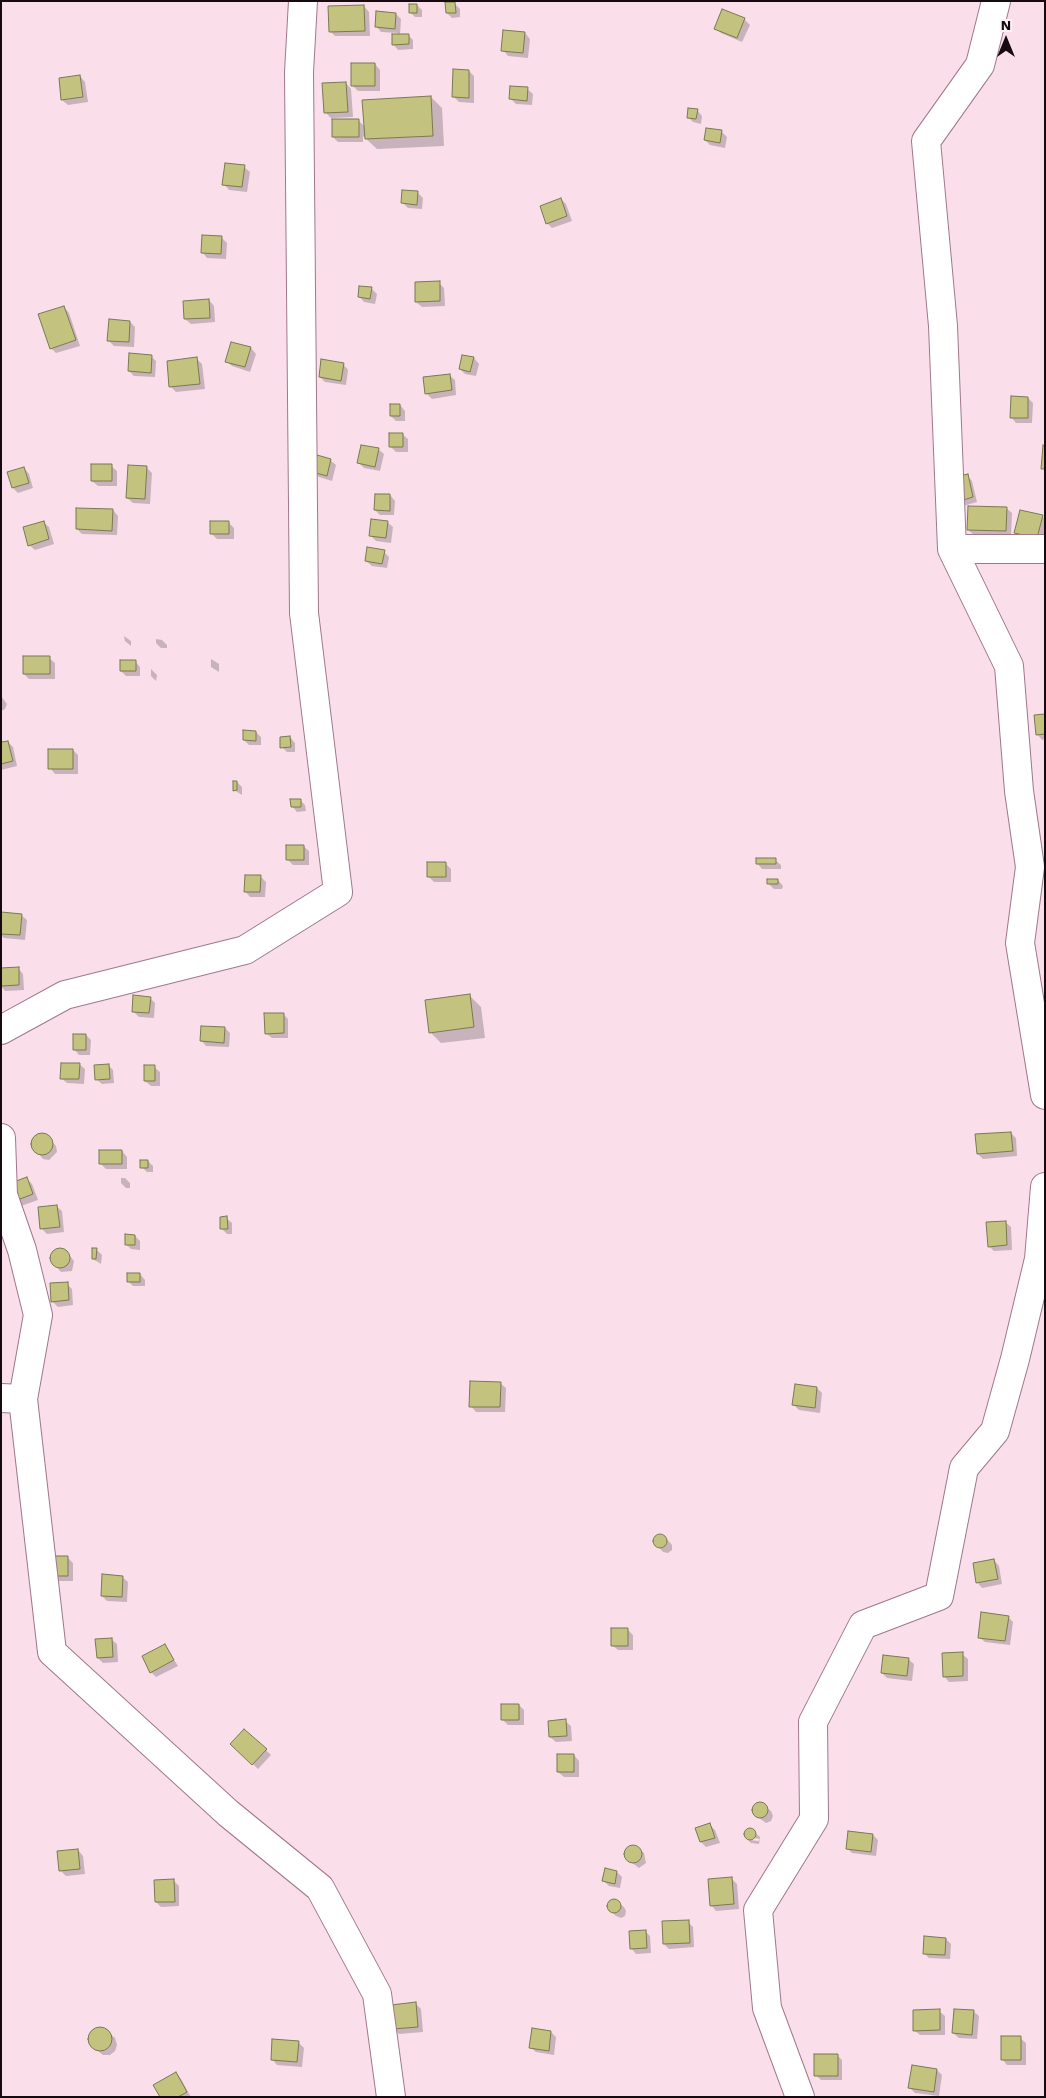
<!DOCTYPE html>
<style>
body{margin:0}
#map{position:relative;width:1046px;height:2098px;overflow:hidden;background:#fadfeb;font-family:"Work Sans",sans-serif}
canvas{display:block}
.frame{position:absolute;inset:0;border:2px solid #170910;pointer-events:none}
.north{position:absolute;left:981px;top:15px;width:50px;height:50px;-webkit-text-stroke:4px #fbf2f6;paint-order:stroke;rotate:0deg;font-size:14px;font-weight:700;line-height:20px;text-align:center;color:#170910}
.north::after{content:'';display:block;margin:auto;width:18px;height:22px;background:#170910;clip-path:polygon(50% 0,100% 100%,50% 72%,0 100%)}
</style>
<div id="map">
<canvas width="1046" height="2098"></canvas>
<div class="frame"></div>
<div class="north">N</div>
</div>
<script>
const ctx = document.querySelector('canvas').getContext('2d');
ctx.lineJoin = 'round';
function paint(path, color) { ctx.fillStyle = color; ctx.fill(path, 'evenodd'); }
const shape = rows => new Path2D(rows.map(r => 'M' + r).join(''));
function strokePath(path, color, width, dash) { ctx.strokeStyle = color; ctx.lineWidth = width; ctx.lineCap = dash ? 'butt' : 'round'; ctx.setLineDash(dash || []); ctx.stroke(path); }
paint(shape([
 [454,3,460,9,460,17,452,18,447,13],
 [417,5,422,10,422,17,415,17,410,12],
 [364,6,369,12,370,36,335,36,330,31],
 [396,14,401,19,400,35,408,35,413,40,413,49,398,50,393,44,398,33,381,32,376,26],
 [744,19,750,25,742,42,721,33,716,28],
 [525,33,530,39,528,58,508,56,503,50],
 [375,64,380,70,380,91,358,91,352,85],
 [469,71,474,76,474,103,459,102,454,97],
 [80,76,85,82,88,102,68,105,62,100],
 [346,83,351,89,353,117,331,118,325,112],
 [527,89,533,94,532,105,516,104,511,99],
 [431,97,442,108,444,146,377,149,363,136,363,142,338,142,333,137,358,120,365,127],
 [697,110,702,116,701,124,693,122,688,117],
 [722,132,727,137,725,148,710,145,705,140],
 [244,167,250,172,247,192,229,190,224,184],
 [418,193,423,198,422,209,408,208,403,203],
 [561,199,566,204,572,221,552,228,547,223],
 [222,238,227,243,226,259,207,258,202,252],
 [439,283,444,288,445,306,422,307,416,302],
 [371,288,377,294,375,304,364,302,359,296],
 [209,300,214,306,215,322,191,324,185,319],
 [64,307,69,313,80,346,56,353,51,348],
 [130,322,135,327,134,347,114,346,109,341],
 [251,348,256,354,250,372,232,366,226,361],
 [151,356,156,361,155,377,134,376,129,371],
 [474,358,479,364,476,376,465,374,460,369],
 [197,359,202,364,205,389,176,392,170,386],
 [343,364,348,370,346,385,325,382,320,377],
 [449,375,455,380,456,395,432,399,426,393],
 [1028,398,1033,403,1032,423,1016,423,1011,417],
 [400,405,405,411,405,421,396,421,391,416],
 [402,434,408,439,408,452,396,452,390,446],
 [378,449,384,454,380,471,364,468,358,462],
 [330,460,336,465,332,481,319,477,314,472],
 [111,466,117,471,117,486,98,486,92,481],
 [146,467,152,473,150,504,133,503,127,498],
 [24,468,29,474,33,488,18,493,13,488],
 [967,475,972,481,977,502,963,506,953,479],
 [390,495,395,501,394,515,380,515,375,510],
 [1006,508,1012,513,1011,536,974,535,968,530],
 [113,510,118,516,117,535,82,534,77,529],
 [1042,516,1045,519,1045,531,1042,543,1020,538,1015,532],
 [43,522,49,527,54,544,35,550,29,545],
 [228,522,234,528,234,539,217,539,211,533],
 [387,522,393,527,391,543,376,541,371,536],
 [384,552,389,557,387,568,372,566,366,561],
 [124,636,131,641,131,646,125,641],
 [156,639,162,640,167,645,167,648,161,648,156,643],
 [49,658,55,663,55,679,29,679,24,674],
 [211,659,219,664,219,672,211,667],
 [135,661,140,667,140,676,126,676,121,671],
 [151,669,157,675,156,681,151,676],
 [1,696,7,704,5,709,1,711],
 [1045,715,1045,739,1042,740,1037,734],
 [256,732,261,737,261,745,249,745,244,740],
 [290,737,295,743,295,752,287,752,282,747],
 [8,742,13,747,17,766,1,770,1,743],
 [73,750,78,755,78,774,55,774,50,768],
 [237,782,242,787,242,795,234,790],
 [300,800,305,805,306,811,297,812,292,806],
 [303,846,309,851,309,865,293,865,288,860],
 [775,860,781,865,781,869,762,869,757,863],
 [445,863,451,869,451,882,434,882,429,877],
 [261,877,266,882,265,897,250,897,245,891],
 [778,880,783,886,782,889,774,889,769,884],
 [1,913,21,915,27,920,25,940,4,938,1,935],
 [18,968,23,974,24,990,5,991,1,986,1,969],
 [470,996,481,1007,485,1038,441,1043,430,1032],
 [150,998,155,1003,154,1018,139,1017,133,1011],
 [283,1014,288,1019,288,1038,272,1038,266,1033],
 [225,1028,230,1033,229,1047,206,1046,201,1040],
 [86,1035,91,1040,90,1055,79,1055,74,1049],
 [79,1064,85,1069,84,1084,67,1083,61,1078],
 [108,1065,113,1070,114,1083,102,1084,96,1079],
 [154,1067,160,1072,160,1086,151,1086,145,1081],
 [1011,1133,1016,1138,1017,1156,983,1159,978,1154],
 [41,1135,46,1135,56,1146,57,1152,49,1160,43,1159,38,1153,33,1142,35,1137],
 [122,1151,127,1157,127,1169,106,1169,100,1163],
 [148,1161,153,1166,153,1172,147,1172,142,1167],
 [121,1178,125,1178,130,1183,130,1188,126,1188,121,1183],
 [27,1179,32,1184,38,1200,21,1206,16,1200],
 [56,1206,62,1211,64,1232,47,1234,42,1229],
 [226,1218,232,1223,232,1234,227,1234,222,1229],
 [1005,1222,1011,1227,1012,1250,994,1251,989,1246],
 [135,1236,140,1241,140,1250,131,1249,126,1244],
 [60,1249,65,1250,74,1261,72,1271,61,1272,52,1262,54,1251],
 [96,1249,102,1255,101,1264,93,1259],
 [140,1274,145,1280,145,1286,133,1286,128,1281],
 [67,1284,72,1289,73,1305,58,1307,52,1301],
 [500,1383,506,1388,505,1412,476,1412,471,1406],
 [817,1388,822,1393,820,1413,799,1410,794,1405],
 [659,1535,664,1536,672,1545,672,1550,668,1553,663,1552,655,1542,655,1538],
 [68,1558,73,1563,73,1581,55,1581,50,1576],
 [994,1560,999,1566,1002,1584,982,1588,977,1582],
 [122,1577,128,1582,127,1602,107,1601,102,1596],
 [1008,1617,1013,1622,1010,1645,985,1642,979,1637],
 [627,1629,633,1635,633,1650,618,1650,612,1645],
 [111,1639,117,1644,118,1662,103,1663,98,1658],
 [165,1646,178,1666,156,1677,151,1672],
 [962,1654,968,1659,968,1681,949,1682,944,1676],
 [908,1659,914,1664,912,1681,887,1678,882,1673],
 [519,1705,524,1710,524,1725,508,1725,503,1720],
 [565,1721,571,1726,572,1741,556,1742,550,1737],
 [232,1744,266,1750,271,1755,258,1769],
 [574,1755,579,1761,579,1777,564,1777,558,1772],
 [760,1803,771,1811,773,1816,771,1821,766,1823,755,1815,753,1810,756,1805],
 [710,1825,715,1830,720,1843,706,1847,701,1842],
 [750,1829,760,1837,759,1844,751,1843,745,1837,744,1833],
 [748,1837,760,1839,760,1841,748,1840],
 [873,1835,878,1840,876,1856,852,1853,847,1848],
 [628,1848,638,1848,644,1853,646,1863,639,1868,631,1862,626,1857],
 [78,1850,83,1856,85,1874,66,1876,60,1870],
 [617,1872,622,1877,620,1888,609,1886,604,1881],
 [732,1879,737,1884,739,1909,716,1911,711,1905],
 [174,1881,179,1886,179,1906,161,1907,156,1902],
 [614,1900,624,1907,626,1911,625,1916,621,1918,616,1916,610,1910,610,1902],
 [688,1922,693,1927,694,1947,669,1949,664,1944],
 [645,1931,650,1936,651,1953,636,1954,631,1948],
 [946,1939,951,1944,950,1959,929,1958,924,1953],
 [416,2004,421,2009,423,2032,399,2034,394,2029],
 [939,2011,945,2016,945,2035,920,2035,914,2030],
 [973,2011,979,2016,977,2039,959,2038,953,2033],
 [97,2028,103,2028,115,2038,117,2045,115,2051,110,2055,103,2055,91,2045,89,2039,91,2032],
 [551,2032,556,2037,554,2055,536,2052,530,2047],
 [1020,2038,1026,2043,1026,2065,1007,2065,1002,2059],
 [298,2042,304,2048,302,2067,277,2065,272,2059],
 [837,2055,842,2060,842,2080,821,2080,816,2075],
 [937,2070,942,2075,939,2096,915,2093,910,2088],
 [176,2073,181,2079,191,2097,162,2097]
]), '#0003');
const building = shape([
 [445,2,455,2,456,13,446,13,445,2],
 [409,4,417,4,417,13,409,13,409,4],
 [364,5,365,31,329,32,328,6,364,5],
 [722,9,745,18,737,38,714,29,722,9],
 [376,11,396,13,395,29,375,27,376,11],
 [503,30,525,32,523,53,501,51,503,30],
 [392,34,409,34,409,44,392,45,392,34],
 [351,63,375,63,375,86,351,86,351,63],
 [453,69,469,70,469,98,452,97,453,69],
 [80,75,83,97,61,100,59,78,80,75],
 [346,82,348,112,324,113,322,83,346,82],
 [510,86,528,87,527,101,509,99,510,86],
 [431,96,433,136,365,139,362,100,431,96],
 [688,108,698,109,696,119,687,118,688,108],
 [332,119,359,119,359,137,332,137,332,119],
 [706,128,722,130,720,143,704,140,706,128],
 [225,163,245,165,242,187,222,185,225,163],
 [402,190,418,191,417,205,401,203,402,190],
 [561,198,567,216,546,224,540,206,561,198],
 [202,235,222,236,221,254,201,253,202,235],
 [440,281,440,301,415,302,415,282,440,281],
 [359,286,372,287,370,299,358,297,359,286],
 [209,299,210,318,184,319,183,301,209,299],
 [64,306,76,340,50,349,38,314,64,306],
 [109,319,130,321,129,342,107,341,109,319],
 [231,342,251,347,245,367,225,362,231,342],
 [129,353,152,355,151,373,128,371,129,353],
 [462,355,474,357,470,372,459,369,462,355],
 [197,357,200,384,169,387,167,361,197,357],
 [321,359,344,363,341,381,319,377,321,359],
 [450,374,452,390,425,394,423,377,450,374],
 [1011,396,1028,397,1028,418,1010,418,1011,396],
 [390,404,400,404,400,416,390,416,390,404],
 [389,433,403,433,403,447,389,447,389,433],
 [361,445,379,448,375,467,357,463,361,445],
 [1043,445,1045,446,1045,469,1041,469,1043,445],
 [317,455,331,459,327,476,312,472,317,455],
 [91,464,112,464,112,481,91,481,91,464],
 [128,465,147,466,145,499,126,498,128,465],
 [24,467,29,483,12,488,7,472,24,467],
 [968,474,973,497,957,502,951,478,968,474],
 [375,494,390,494,390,511,374,510,375,494],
 [968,506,1007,507,1006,531,967,530,968,506],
 [76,508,113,509,112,531,76,529,76,508],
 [1020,510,1043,515,1037,538,1014,533,1020,510],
 [371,519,388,521,386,538,369,536,371,519],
 [44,521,49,539,28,546,23,527,44,521],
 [210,521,229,521,229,534,210,534,210,521],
 [367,547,385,550,382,564,365,561,367,547],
 [23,656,50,656,50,674,23,674,23,656],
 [120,660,136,660,136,671,120,671,120,660],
 [1045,714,1045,734,1036,735,1034,715,1045,714],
 [243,730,256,731,256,741,243,740,243,730],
 [290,736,291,747,280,748,280,737,290,736],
 [8,741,13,761,1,764,1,742,8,741],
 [48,749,73,749,73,769,48,769,48,749],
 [233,781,237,781,237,790,233,791,233,781],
 [290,799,301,799,301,807,291,807,290,799],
 [286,845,304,845,304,860,286,860,286,845],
 [756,858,776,858,776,864,756,864,756,858],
 [427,862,446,862,446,877,427,877,427,862],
 [245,875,261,875,260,892,244,892,245,875],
 [767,879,778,879,778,884,767,884,767,879],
 [1,912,22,914,20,935,1,934,1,912],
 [19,967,19,985,1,986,1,968,19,967],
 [470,994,474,1027,429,1033,425,1000,470,994],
 [133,995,151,997,149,1013,132,1012,133,995],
 [264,1013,284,1013,284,1033,265,1034,264,1013],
 [201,1026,225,1027,224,1043,200,1041,201,1026],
 [73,1034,86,1034,86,1050,73,1050,73,1034],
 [61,1063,80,1063,79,1079,60,1079,61,1063],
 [109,1064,110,1079,95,1080,94,1065,109,1064],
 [144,1065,155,1065,155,1081,144,1081,144,1065],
 [1011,1132,1013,1151,977,1154,975,1134,1011,1132],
 '31 1144a11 11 0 1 1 22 0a11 11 0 1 1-22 0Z',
 [99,1150,122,1150,122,1164,99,1164,99,1150],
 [140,1160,148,1160,148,1168,140,1168,140,1160],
 [27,1177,33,1194,15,1201,8,1184,27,1177],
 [57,1205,60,1227,40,1229,38,1207,57,1205],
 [227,1216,228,1229,220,1229,220,1217,227,1216],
 [1006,1221,1007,1245,988,1247,986,1222,1006,1221],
 [125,1234,135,1235,135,1245,125,1245,125,1234],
 '50 1258a10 10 0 1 1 20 0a10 10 0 1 1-20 0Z',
 [92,1248,97,1248,96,1259,92,1259,92,1248],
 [127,1273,140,1273,140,1282,127,1282,127,1273],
 [68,1282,69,1300,51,1302,50,1283,68,1282],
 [470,1381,501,1382,500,1407,469,1407,470,1381],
 [795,1384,817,1387,815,1408,792,1405,795,1384],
 '653 1541a7 7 0 1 1 14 0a7 7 0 1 1-14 0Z',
 [48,1556,68,1556,68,1576,48,1576,48,1556],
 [994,1559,998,1579,976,1583,973,1563,994,1559],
 [102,1574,123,1576,122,1597,101,1596,102,1574],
 [981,1612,1009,1616,1005,1641,978,1638,981,1612],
 [611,1628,628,1628,628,1646,611,1646,611,1628],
 [112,1638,113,1657,97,1658,95,1639,112,1638],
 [165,1644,174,1660,150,1673,142,1656,165,1644],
 [963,1652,963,1676,943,1677,942,1653,963,1652],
 [883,1655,909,1658,907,1676,881,1673,883,1655],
 [501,1704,519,1704,519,1720,501,1720,501,1704],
 [566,1719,567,1736,549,1737,548,1721,566,1719],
 [244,1729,267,1749,252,1765,230,1744,244,1729],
 [557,1754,574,1754,574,1772,557,1772,557,1754],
 '752 1810a8 8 0 1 1 16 0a8 8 0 1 1-16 0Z',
 [710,1823,715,1838,700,1842,695,1828,710,1823],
 '744 1834a6 6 0 1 1 12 0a6 6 0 1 1-12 0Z',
 [848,1831,873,1834,871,1852,846,1849,848,1831],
 '624 1854a9 9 0 1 1 18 0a9 9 0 1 1-18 0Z',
 [78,1849,80,1869,59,1871,57,1851,78,1849],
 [605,1868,617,1871,615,1884,602,1881,605,1868],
 [732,1877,734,1904,710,1906,708,1879,732,1877],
 [174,1879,175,1902,155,1902,154,1880,174,1879],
 '607 1906a7 7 0 1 1 14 0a7 7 0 1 1-14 0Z',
 [689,1920,690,1943,663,1944,662,1921,689,1920],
 [646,1930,647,1948,630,1949,629,1931,646,1930],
 [924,1936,946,1938,945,1955,923,1954,924,1936],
 [416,2002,418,2027,393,2029,391,2005,416,2002],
 [940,2009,940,2030,913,2031,913,2010,940,2009],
 [954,2009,974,2010,972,2035,952,2033,954,2009],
 '88 2039a12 12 0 1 1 24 0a12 12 0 1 1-24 0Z',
 [532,2028,551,2031,549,2051,529,2048,532,2028],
 [1001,2036,1021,2036,1021,2060,1001,2060,1001,2036],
 [272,2039,299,2041,297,2062,271,2060,272,2039],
 [814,2054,838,2054,838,2076,814,2076,814,2054],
 [912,2065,937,2069,934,2092,908,2088,912,2065],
 [176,2072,187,2092,178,2097,160,2097,153,2085,176,2072]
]);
paint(building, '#c3c37f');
strokePath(building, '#797951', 1);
const minor = shape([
 [996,1,980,65,926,141,943,326,952,549,1009,666,1019,791,1030,867,1020,943,1045,1095],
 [952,549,1045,549],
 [1,1030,65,995,245,950,338,892,304,613,299,72,303,1],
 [1,1138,3,1195,22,1250,38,1315,23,1399],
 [1,1398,23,1399,52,1652,228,1813,320,1888,377,1994,391,2097],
 [800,2097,767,2008,758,1910,814,1819,813,1722,863,1625,939,1596,964,1468,995,1431,1015,1359,1039,1259,1045,1187]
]);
strokePath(minor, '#a0778b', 30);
strokePath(minor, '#fff', 28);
</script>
